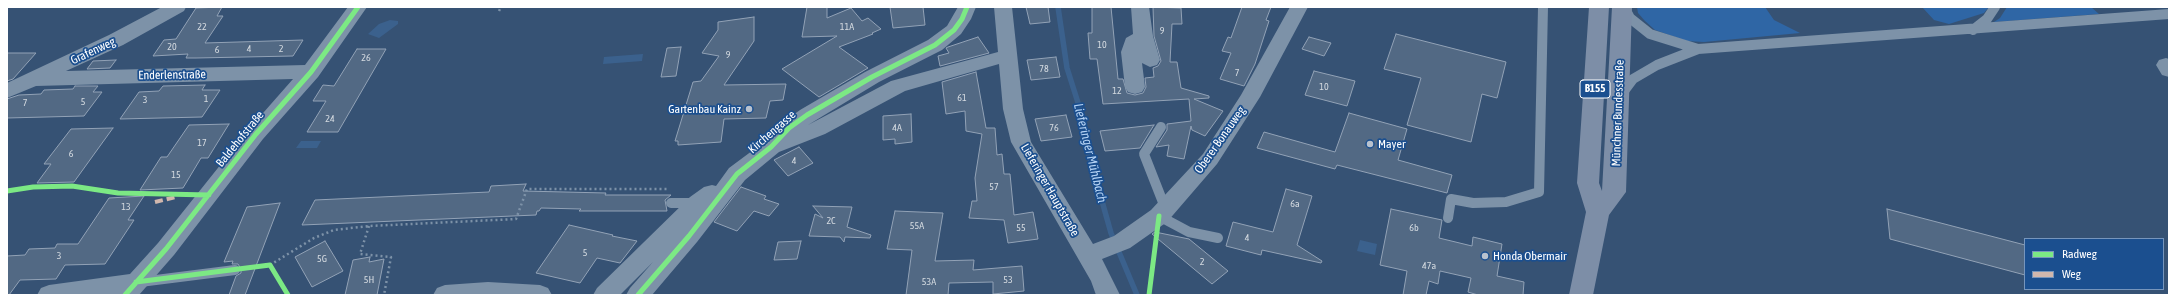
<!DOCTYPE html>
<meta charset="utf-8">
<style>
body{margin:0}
#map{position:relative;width:2176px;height:302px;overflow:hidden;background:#365274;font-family:"Asap Condensed",sans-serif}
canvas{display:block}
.frame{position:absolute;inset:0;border:8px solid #fff;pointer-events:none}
.legend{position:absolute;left:2024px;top:238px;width:140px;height:52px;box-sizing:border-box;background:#1b4f8f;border:1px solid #7695bc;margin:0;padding:5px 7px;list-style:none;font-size:12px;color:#fff}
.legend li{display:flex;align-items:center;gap:8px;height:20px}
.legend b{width:20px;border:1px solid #7695bc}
</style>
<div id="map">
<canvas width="2176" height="302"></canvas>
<div class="frame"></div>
<ul class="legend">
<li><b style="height:5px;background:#7ce984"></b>Radweg</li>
<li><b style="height:5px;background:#d1b7ad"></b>Weg</li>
</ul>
</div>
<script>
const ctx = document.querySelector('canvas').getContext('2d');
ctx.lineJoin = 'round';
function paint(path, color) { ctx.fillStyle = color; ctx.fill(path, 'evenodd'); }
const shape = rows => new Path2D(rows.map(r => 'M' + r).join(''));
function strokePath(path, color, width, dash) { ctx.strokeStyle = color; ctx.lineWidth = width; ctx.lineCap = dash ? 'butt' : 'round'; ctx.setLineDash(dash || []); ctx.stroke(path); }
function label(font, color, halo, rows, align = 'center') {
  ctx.font = font + ' "Asap Condensed",sans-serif'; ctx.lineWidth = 3.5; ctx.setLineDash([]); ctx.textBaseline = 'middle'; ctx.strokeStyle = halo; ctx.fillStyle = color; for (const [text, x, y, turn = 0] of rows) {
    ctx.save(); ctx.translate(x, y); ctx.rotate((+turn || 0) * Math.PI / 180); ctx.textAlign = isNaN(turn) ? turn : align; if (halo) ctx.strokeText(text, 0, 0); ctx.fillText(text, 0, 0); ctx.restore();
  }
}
paint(shape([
 [1637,7,1765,7,1774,20,1800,33,1704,42,1687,41,1655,30,1645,21,1638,13],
 [1922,7,1989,7,1984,13,1949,24,1934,20],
 [2007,7,2091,7,2099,14,1994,22,2000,18]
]), '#2f66a5');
paint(shape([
 [390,20,398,21,398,24,379,38,368,34,379,24],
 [643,54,642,61,603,64,604,57],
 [301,141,321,141,317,148,296,148],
 [1360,240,1377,244,1375,255,1357,251]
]), '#3b618d');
strokePath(shape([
 [1058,7,1067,68,1080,109,1089,155,1111,233,1137,295]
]), '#3b618d', 5.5);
const building = shape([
 [222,7,217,16,223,16,205,43,303,40,293,56,196,58,186,58,188,54,153,56,164,40,176,39,196,8,222,7],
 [807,7,827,7,827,18,851,8,862,21,868,18,881,29,872,33,873,34,839,47,868,68,819,97,782,69,837,36,802,37,807,7],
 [890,7,923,7,925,25,893,28,890,7],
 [1026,7,1048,7,1050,22,1030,24,1026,7],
 [1092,7,1111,7,1118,79,1123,79,1127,93,1135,95,1143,93,1146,87,1145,78,1154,77,1153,68,1158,66,1161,61,1154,36,1153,7,1181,8,1182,24,1172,24,1170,62,1177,62,1181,88,1209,96,1209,98,1194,99,1223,111,1205,136,1192,130,1191,126,1184,159,1167,156,1169,145,1156,147,1167,130,1167,124,1191,121,1189,99,1103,104,1097,59,1090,59,1088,33,1092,33,1092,7],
 [1242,7,1271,7,1266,20,1269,21,1255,64,1244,86,1220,79,1231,53,1222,51,1228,37,1231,38,1242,7],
 [754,17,754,41,724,85,786,84,783,100,770,101,766,118,724,119,721,142,678,145,678,141,675,141,693,82,701,81,719,56,702,53,718,30,718,22,754,17],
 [1396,34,1506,62,1497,98,1482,94,1471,142,1407,125,1421,78,1384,69,1396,34],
 [978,37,989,53,940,66,938,56,949,53,946,48,948,47,978,37],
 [1309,37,1331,43,1324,56,1302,49,1309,37],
 [681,47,676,76,661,77,667,48,681,47],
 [357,49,386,49,338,132,307,132,326,101,313,101,323,85,334,86,357,49],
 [7,53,36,53,13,79,7,81,7,53],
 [1056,57,1060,77,1031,80,1027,60,1056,57],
 [116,60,110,68,87,69,93,61,116,60],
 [1314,71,1355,81,1347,106,1305,95,1314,71],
 [976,72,986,128,995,128,997,155,1002,154,1004,174,1010,174,1014,215,1033,212,1038,239,1008,243,1004,220,969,218,972,201,977,201,975,178,982,134,966,131,965,111,946,114,942,82,976,72],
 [205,85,202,90,220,90,202,117,120,119,139,92,159,91,163,86,205,85],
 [75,86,98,86,93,92,102,92,84,116,7,118,7,99,19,95,41,94,44,90,73,89,75,86],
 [1349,113,1407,129,1398,160,1452,175,1447,193,1337,165,1335,169,1257,148,1264,132,1335,152,1349,113],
 [911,114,912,142,895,144,895,139,883,140,883,116,911,114],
 [1066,115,1072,137,1041,141,1035,119,1066,115],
 [229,124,208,158,201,158,183,188,140,190,161,157,167,157,189,125,229,124],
 [1154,125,1140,148,1105,151,1100,131,1154,125],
 [113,128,74,182,37,183,51,164,44,164,71,129,113,128],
 [799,147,813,163,788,176,774,160,799,147],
 [526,184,523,191,606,193,605,195,671,195,665,200,667,211,579,211,581,209,541,208,539,211,537,211,536,215,302,225,315,200,489,192,491,186,526,184],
 [741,187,766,196,764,199,779,204,769,216,754,211,737,231,714,222,741,187],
 [1286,189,1312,196,1297,245,1322,261,1321,263,1262,250,1261,255,1226,246,1233,222,1273,232,1286,189],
 [144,196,128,220,134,220,105,264,65,265,56,279,20,280,9,295,7,295,7,256,25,255,29,249,55,248,57,244,78,244,109,198,144,196],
 [280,203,245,295,229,295,236,276,241,273,241,269,238,264,232,264,233,261,224,262,247,207,280,203],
 [813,206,852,207,847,227,871,235,870,238,845,237,844,242,840,237,809,236,815,214,823,218,813,206],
 [1391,209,1442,220,1439,238,1472,246,1473,237,1502,244,1497,276,1524,282,1523,295,1478,295,1468,292,1471,278,1440,271,1438,284,1429,281,1426,295,1403,295,1407,271,1380,265,1391,209],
 [1887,209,2025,245,2025,275,1890,239,1887,209],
 [895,211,943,213,935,261,974,260,973,270,1022,266,1024,291,993,294,993,282,949,283,948,295,906,295,912,250,887,249,895,211],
 [569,225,613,235,612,236,637,241,620,263,597,258,580,283,536,273,569,225],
 [1155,232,1189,239,1228,271,1212,284,1152,234,1155,232],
 [325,241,343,271,312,287,295,257,325,241],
 [801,241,797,259,774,260,778,242,801,241],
 [370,257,369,262,384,259,377,295,345,295,353,260,370,257]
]);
paint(building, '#526984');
strokePath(building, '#92a2b6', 1);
strokePath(shape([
 [499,11,501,7],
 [369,226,360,254,391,257,384,295],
 [270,265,314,238,334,230,369,226,516,219,527,189,668,189],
 [248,268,270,265,288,295]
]), '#7d92a8', 2.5, [2, 3]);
strokePath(shape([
 [1624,7,1630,18,1650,34,1698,49],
 [1973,30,1987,19,1995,7],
 [1621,95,1633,79,1657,65,1698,49,2169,14],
 [1161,127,1144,154,1166,210],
 [671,203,696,203],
 [1159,216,1189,232,1218,238],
 [1448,218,1451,199,1473,203,1506,202,1539,192,1543,7],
 [140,282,235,270]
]), '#7d92a8', 10);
paint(shape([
 [162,7,186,7,184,11,123,45,66,71,305,65,348,7,367,7,318,77,263,139,174,255,139,295,37,295,41,288,49,285,130,274,158,243,249,129,293,79,36,86,7,98,7,83,109,35,162,7],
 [958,7,976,7,971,19,961,34,942,50,879,82,808,125,891,81,998,52,994,7,1012,7,1023,109,1031,142,1093,244,1114,236,1151,210,1203,154,1241,95,1290,7,1308,7,1260,97,1217,164,1167,222,1130,248,1102,259,1120,295,1096,295,1091,281,1011,142,1003,109,999,64,905,91,825,134,779,152,745,180,697,242,652,295,626,295,630,288,653,262,620,295,593,295,597,288,690,197,704,187,712,185,716,186,729,168,764,142,782,123,800,110,865,72,928,40,947,26,958,7],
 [1131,7,1149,7,1153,36,1160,60,1157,65,1150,67,1142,63,1145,87,1142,92,1135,94,1128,92,1125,87,1121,52,1126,38,1133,34,1131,7],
 [2166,58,2169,59,2169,77,2162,75,2156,65,2159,60,2166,58],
 [488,282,540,285,548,288,552,295,433,295,437,288,445,285,488,282]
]), '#7d92a8');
paint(shape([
 [1589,7,1609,7,1599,183,1602,191,1612,7,1632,7,1626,192,1609,215,1593,295,1569,295,1586,212,1577,183,1589,7]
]), '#7d8ea7');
strokePath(shape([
 [155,202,176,197]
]), '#d1b7ad', 4, [8, 4]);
strokePath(shape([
 [7,191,33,187,72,186,118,193,209,195],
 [136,282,270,265,288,295],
 [125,295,166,249,256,134,311,72,358,7],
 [638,295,689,236,737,174,771,147,789,128,807,115,872,77,935,45,954,30,962,19,967,7],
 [1149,295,1159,216]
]), '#7ce984', 5);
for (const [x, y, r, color] of [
 [749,109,4,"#b9c2ce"],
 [1370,144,4,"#b9c2ce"],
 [1485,256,4,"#b9c2ce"]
]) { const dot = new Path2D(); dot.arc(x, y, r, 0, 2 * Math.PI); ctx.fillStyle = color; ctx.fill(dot); strokePath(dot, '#1b4f8f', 1.5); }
label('10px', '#d4dae0', null, [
 ["22",202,27],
 ["11A",847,27],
 ["9",1162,31],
 ["10",1102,45],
 ["20",172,47],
 ["4",249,49],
 ["2",281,49],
 ["6",217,50],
 ["9",728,55],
 ["26",366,58],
 ["78",1044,69],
 ["7",1237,73],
 ["10",1324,87],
 ["12",1117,91],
 ["61",962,98],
 ["1",206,99],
 ["3",145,100],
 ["5",83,102],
 ["7",25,103],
 ["24",330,119],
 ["4A",897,128],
 ["76",1054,128],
 ["17",202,143],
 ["6",71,154],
 ["4",794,161],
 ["15",176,175],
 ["57",994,187],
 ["6a",1295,204],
 ["13",126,207],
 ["2C",831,221],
 ["55A",917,226],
 ["55",1021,228],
 ["6b",1414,228],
 ["4",1247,238],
 ["5",585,253],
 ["3",59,256],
 ["5G",322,259],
 ["2",1202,262],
 ["47a",1429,266],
 ["5H",369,280],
 ["53",1008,280],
 ["53A",929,282]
]);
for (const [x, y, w] of [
 [1595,89,30]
]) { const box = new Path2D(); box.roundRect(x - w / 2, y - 9, w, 18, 3); ctx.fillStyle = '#1b4f8f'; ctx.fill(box); strokePath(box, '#fff', 1); }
label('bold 11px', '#fff', null, [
 ["B155",1595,89]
]);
label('12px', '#fff', '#1b4f8f', [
 ["Grafenweg",93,51,-25],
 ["Enderlenstraße",172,75,-1],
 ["Münchner Bundesstraße",1618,113,-88],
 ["Kirchengasse",772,132,-41],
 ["Baldehofstraße",240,139,-51],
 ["Oberer Bonauweg",1220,140,-55],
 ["Lieferinger Hauptstraße",1050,190,60]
]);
label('12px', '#fff', '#1b4f8f', [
 ["Gartenbau Kainz",741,109,"right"],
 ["Mayer",1378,144],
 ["Honda Obermair",1493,256]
], 'left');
label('italic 13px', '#b5d3f5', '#1b4f8f', [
 ["Lieferinger Mühlbach",1090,153,76]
]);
</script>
